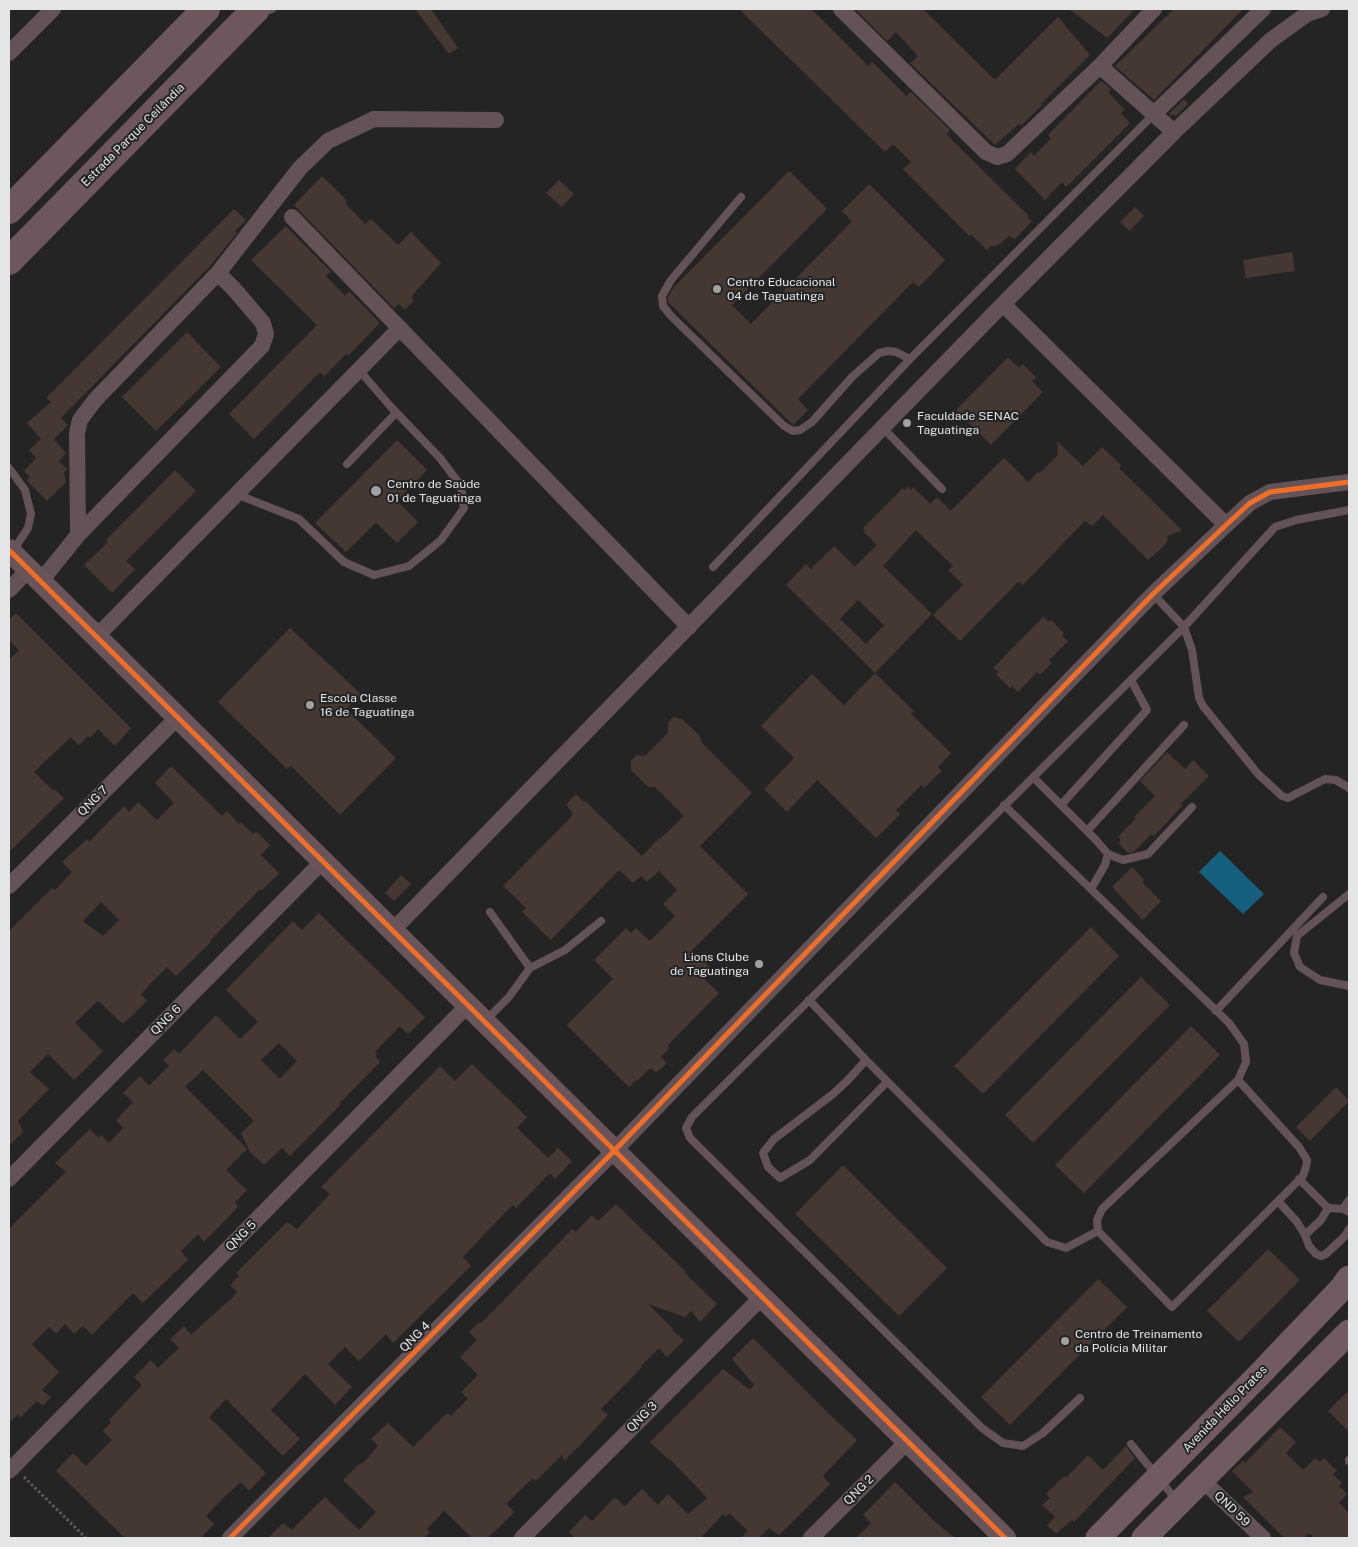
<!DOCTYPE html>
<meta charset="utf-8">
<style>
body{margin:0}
#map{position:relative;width:1358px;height:1547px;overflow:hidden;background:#242425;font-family:"Public Sans",sans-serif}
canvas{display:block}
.frame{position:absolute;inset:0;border:10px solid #e4e5e6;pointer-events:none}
</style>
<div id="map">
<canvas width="1358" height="1547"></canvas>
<div class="frame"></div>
</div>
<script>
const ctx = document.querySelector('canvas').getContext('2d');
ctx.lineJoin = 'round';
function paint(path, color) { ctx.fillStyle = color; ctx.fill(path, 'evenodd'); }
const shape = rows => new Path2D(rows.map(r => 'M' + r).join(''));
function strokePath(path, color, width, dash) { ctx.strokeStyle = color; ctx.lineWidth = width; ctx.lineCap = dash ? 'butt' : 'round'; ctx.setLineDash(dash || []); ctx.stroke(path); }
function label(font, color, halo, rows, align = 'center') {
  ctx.font = font + ' "Public Sans",sans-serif'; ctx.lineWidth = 4; ctx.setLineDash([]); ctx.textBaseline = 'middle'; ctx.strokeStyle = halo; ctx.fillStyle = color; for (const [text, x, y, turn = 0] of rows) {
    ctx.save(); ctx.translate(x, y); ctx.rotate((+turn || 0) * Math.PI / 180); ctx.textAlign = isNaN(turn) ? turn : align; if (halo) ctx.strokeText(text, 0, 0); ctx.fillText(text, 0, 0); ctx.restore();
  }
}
paint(shape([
 [1220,851,1264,894,1243,914,1199,872]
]), '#155f7f');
paint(shape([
 [415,9,431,9,458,48,449,54],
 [739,9,811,9,868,66,872,62,906,96,911,92,950,130,947,135,1029,216,1027,217,1032,221,1015,239,1009,236,999,245,998,244,994,247,992,245,987,250,971,234,969,236,903,169,911,162,893,144,885,152],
 [855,9,923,9,995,80,1058,17,1090,55,1041,104,1042,105,1021,126,1019,124,995,145,910,63,918,56,896,32,887,41],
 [1069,9,1135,9,1107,38],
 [1174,9,1243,9,1154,100,1115,66],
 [1101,81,1111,89,1108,92,1125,110,1121,113,1130,123,1066,187,1062,182,1045,200,1015,169,1031,152,1034,156,1051,139,1048,135],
 [1184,99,1188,104,1176,116,1173,114,1171,116,1169,114],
 [789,171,827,209,732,305,751,324,852,221,842,211,869,184,945,260,919,287,913,282,798,399,808,410,793,425,668,302,668,297,673,288],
 [322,176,347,201,345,203,365,224,371,219,398,245,411,232,441,263,411,297,414,300,405,310,399,304,394,308,294,205],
 [559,180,574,194,562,207,546,193],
 [1135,207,1144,216,1129,231,1120,222],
 [234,209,246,220,235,231,237,233,210,266,61,418,68,425,54,439,66,453,59,461,67,469,64,472,66,482,47,501,28,482,27,480,30,477,24,471,36,458,29,450,41,439,27,423,51,402,46,398],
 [286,226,331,272,326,276,345,296,349,291,380,323,348,356,346,354,324,377,320,372,254,439,229,414,317,325,251,260],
 [1292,252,1295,271,1246,278,1243,260],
 [187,332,221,367,156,431,122,397],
 [1008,357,1019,368,1023,364,1036,377,1032,381,1043,392,991,445,956,410],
 [397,440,427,470,397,501,418,522,397,543,376,522,346,552,315,523],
 [1057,441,1083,466,1102,447,1121,465,1119,468,1182,530,1166,537,1168,539,1165,545,1148,560,1103,515,1092,526,1085,521,1023,585,1019,581,960,641,933,615,963,585,948,570,953,566,916,530,883,566,932,614,875,673,786,585,806,564,811,569,834,546,855,567,877,545,864,532,865,531,863,528,903,488,905,490,908,487,911,490,913,487,930,504,937,497,951,511,1004,458,1028,482,1038,472,1040,473,1058,455],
 [858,600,884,625,866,644,840,619],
 [175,470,196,491,126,561,135,569,112,593,84,565,108,542,106,540],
 [16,613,131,728,115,746,98,729,90,738,88,736,79,745,71,737,34,772,53,790,54,789,64,798,9,852,9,660,19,650,9,640,9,620],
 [1043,617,1049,622,1051,620,1064,633,1062,636,1068,641,1049,660,1052,663,1040,675,1037,672,1018,692,1012,686,1010,688,996,675,999,672,993,668],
 [290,628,361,694,346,709,396,758,340,815,291,766,287,769,218,702],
 [875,673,914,711,911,714,951,753,938,767,942,771,924,788,921,785,896,810,900,814,876,838,817,780,787,812,764,789,794,758,761,726,812,674,844,705],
 [673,717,682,719,699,735,702,743,752,793,700,846,748,894,692,950,710,967,701,976,719,993,668,1045,669,1048,661,1057,667,1063,656,1073,651,1068,637,1081,636,1080,629,1087,567,1025,613,979,594,960,626,928,631,933,636,928,650,941,675,916,663,904,677,890,659,871,647,882,641,876,633,883,619,870,551,940,522,912,526,908,503,886,571,817,573,813,566,805,576,794,584,802,585,801,642,856,659,838,660,839,684,816,655,787,648,787,631,770,631,761,636,755,645,756,668,733,668,723],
 [1167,752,1185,769,1193,760,1209,776,1181,804,1183,805,1154,836,1151,834,1134,852,1128,853,1118,843,1121,840,1118,837,1136,818,1134,817,1155,796,1140,781],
 [171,766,222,816,227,811,239,824,241,822,253,834,256,831,270,845,261,855,279,873,262,890,260,889,210,941,211,942,176,976,167,967,141,994,147,1001,144,1004,123,1024,98,1001,75,1023,103,1051,74,1080,48,1054,30,1072,49,1089,18,1121,23,1132,9,1146,9,931,52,888,55,890,72,872,62,862,87,839,89,842,124,806,129,812,138,802,157,820,174,803,155,783],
 [101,902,119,920,103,936,83,921],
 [1132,867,1144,880,1142,882,1161,901,1143,920,1112,887],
 [401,875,411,884,394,901,385,893],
 [319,913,425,1017,408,1034,400,1026,375,1052,377,1054,375,1056,380,1062,340,1103,341,1104,290,1156,282,1148,264,1165,250,1152,241,1133,254,1121,203,1070,185,1087,247,1149,226,1170,247,1190,235,1202,238,1207,204,1242,198,1234,181,1251,188,1260,143,1303,133,1293,92,1335,83,1326,74,1334,65,1324,56,1334,49,1327,32,1344,59,1372,42,1390,51,1397,43,1406,37,1401,21,1417,18,1414,9,1423,9,1229,66,1172,55,1163,90,1129,99,1138,101,1135,109,1143,123,1128,116,1120,133,1102,123,1093,140,1076,149,1086,169,1066,163,1060,174,1049,179,1054,216,1015,240,1039,258,1022,226,990,293,921,302,930],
 [279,1043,297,1061,280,1079,261,1060],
 [1091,927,1119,956,983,1094,954,1066],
 [1141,977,1170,1005,1033,1143,1005,1115],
 [1191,1026,1220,1055,1084,1193,1055,1165],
 [472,1064,527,1117,517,1128,548,1158,558,1148,572,1161,555,1179,550,1173,516,1208,513,1205,503,1215,463,1257,471,1266,393,1343,386,1334,359,1361,345,1347,328,1364,352,1387,335,1405,305,1374,271,1410,300,1439,283,1456,226,1399,209,1417,266,1473,249,1491,241,1482,223,1498,206,1516,214,1524,201,1538,125,1538,56,1471,73,1453,86,1466,112,1440,103,1431,111,1423,109,1420,142,1385,134,1377,151,1360,158,1368,179,1348,170,1339,184,1326,191,1335,235,1295,237,1292,230,1285,239,1276,236,1273,287,1222,297,1229,330,1194,321,1187,440,1066,455,1081],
 [1336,1087,1349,1101,1310,1141,1296,1127],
 [843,1165,947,1268,899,1316,795,1214],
 [616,1204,686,1272,685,1273,717,1304,700,1322,691,1311,685,1317,648,1304,673,1329,672,1330,684,1340,667,1357,659,1348,641,1366,642,1367,601,1409,608,1415,582,1443,564,1461,562,1455,536,1481,533,1478,506,1504,514,1512,496,1530,487,1538,472,1538,444,1511,427,1529,430,1532,424,1538,268,1538,283,1523,292,1530,325,1497,359,1530,376,1512,343,1480,360,1463,362,1464,378,1446,371,1439,388,1423,413,1447,447,1413,451,1416,468,1399,461,1392,478,1375,460,1357,477,1340,469,1332,479,1322,481,1323,505,1299,572,1229,576,1232,592,1215,598,1221],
 [1268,1249,1300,1280,1239,1342,1207,1311],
 [1098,1279,1127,1307,1010,1425,981,1397],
 [753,1338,830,1415,857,1440,823,1476,830,1484,779,1535,769,1528,759,1538,741,1538,748,1531,729,1513,726,1517,723,1514,701,1538,575,1538,569,1532,585,1515,592,1521,615,1497,625,1506,642,1489,658,1505,668,1494,688,1514,707,1498,669,1458,668,1459,650,1442,723,1369,750,1390,754,1385,732,1359],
 [1349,1390,1349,1432,1328,1411],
 [1280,1427,1296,1442,1286,1453,1303,1470,1315,1458,1320,1462,1324,1458,1337,1471,1333,1474,1342,1483,1339,1486,1347,1494,1339,1503,1349,1513,1349,1538,1314,1538,1309,1533,1304,1538,1284,1538,1243,1497,1253,1492,1232,1471,1243,1461,1245,1463],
 [1126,1446,1135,1458,1074,1522,1072,1520,1056,1534,1047,1525,1055,1517,1042,1505,1050,1498,1046,1494,1064,1476,1066,1478,1088,1455,1103,1470],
 [895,1482,933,1520,955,1538,856,1538,871,1523,863,1515]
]), '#453732');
strokePath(shape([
 [24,1477,86,1538]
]), '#645a5d', 3, [2.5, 2.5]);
strokePath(shape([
 [260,12,272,9],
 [741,197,671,280,662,296,663,306,671,316,784,426,793,431,800,430,812,422,852,377,879,353,888,351,896,352,910,359],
 [883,428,942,489],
 [347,464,396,413],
 [9,468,25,490,31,514,28,528,13,551],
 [236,494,299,519,344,562,374,575,409,566,441,540,464,508,461,486,440,458,391,407,359,370],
 [713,567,910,359,1155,113],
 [1153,594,1184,627,1192,650,1199,698,1203,706,1258,774,1282,796,1288,798,1325,779,1336,780,1349,788],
 [1033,777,1095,839,1108,854,1105,865,1091,889],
 [1004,805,1229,1023,1244,1044,1246,1062,1238,1080,1102,1209,1097,1220,1098,1231,1172,1307,1303,1176,1306,1167,1307,1160,1299,1147,1238,1080],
 [1061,805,1147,710,1131,680],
 [1087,831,1184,725],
 [1108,854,1123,860,1148,854,1192,807],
 [1349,894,1297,936,1294,953,1300,967,1320,980,1349,986],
 [490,912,530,968],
 [809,1000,866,1060,848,1080,833,1094,774,1139,763,1153,768,1167,780,1178,810,1160,887,1082],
 [1216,1011,1323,897],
 [486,1020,509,997,530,968,565,950,601,921],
 [866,1060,1047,1242,1066,1248,1098,1231],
 [1299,1179,1328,1208,1343,1209,1349,1212],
 [1278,1201,1297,1222,1305,1235,1309,1246,1316,1254,1321,1256,1326,1254,1345,1236,1349,1229],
 [1343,1209,1349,1200],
 [1305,1235,1321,1220,1328,1208],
 [1080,1398,1043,1433,1023,1446,1003,1443,982,1428,690,1138,686,1128,692,1117,1184,627,1275,527,1296,520,1349,510],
 [1131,1444,1177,1501],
 [1349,1460,1349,1461]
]), '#635357', 8);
strokePath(shape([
 [841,9,986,152,997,157,1007,154,1100,66,1154,9],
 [9,53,53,9],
 [1100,66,1174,132],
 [1155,113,1263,9],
 [292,217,689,627],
 [1003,304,1226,525],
 [78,535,77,433,80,420,95,400,218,273,300,168,328,141,374,119,496,120],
 [41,581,78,535,262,346,266,334,263,323,234,289,218,273],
 [9,590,29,569],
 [97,636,400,328],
 [9,886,178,717],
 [393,930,1003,304,1174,132,1271,40,1307,14,1322,9],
 [9,1179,323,861],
 [9,1471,468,1005],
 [1201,1479,1263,1538],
 [230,1538,615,1150,1153,594,1226,525,1250,503,1270,492,1349,482],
 [522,1538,762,1297],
 [811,1538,908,1441]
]), '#635357', 16);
strokePath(shape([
 [9,550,1005,1538]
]), '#695459', 22);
strokePath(shape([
 [1098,1538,1259,1375,1342,1288,1349,1278],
 [1144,1538,1349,1332]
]), '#715a60', 25);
strokePath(shape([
 [9,210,206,9],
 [9,261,256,9]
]), '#6d565c', 28);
strokePath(shape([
 [9,550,1005,1538],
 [230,1538,615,1150,1153,594,1226,525,1250,503,1270,492,1349,482]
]), '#ee6e29', 5);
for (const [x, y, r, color] of [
 [717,289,5,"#a1a1a2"],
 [907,423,5,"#a1a1a2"],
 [376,491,6,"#a1a1a2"],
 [310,705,5,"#a1a1a2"],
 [759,964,5,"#a1a1a2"],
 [1065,1341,5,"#a1a1a2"]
]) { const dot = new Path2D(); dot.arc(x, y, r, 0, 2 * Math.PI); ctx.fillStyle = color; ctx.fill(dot); strokePath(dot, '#232426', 2); }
label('12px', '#e4e5e6', '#232426', [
 ["Estrada Parque Ceilândia",133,135,-45],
 ["QNG 7",93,801,-45],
 ["QNG 6",166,1020,-45],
 ["QNG 5",241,1236,-45],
 ["QNG 4",415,1337,-45],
 ["Avenida Hélio Prates",1225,1409,-46],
 ["QNG 3",642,1417,-45],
 ["QNG 2",859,1490,-45],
 ["QND 59",1232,1509,44]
]);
label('12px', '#e4e5e6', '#232426', [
 ["Centro Educacional",727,282],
 ["04 de Taguatinga",727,296],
 ["Faculdade SENAC",917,416],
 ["Taguatinga",917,430],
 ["Centro de Saúde",387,484],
 ["01 de Taguatinga",387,498],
 ["Escola Classe",320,698],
 ["16 de Taguatinga",320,712],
 ["Lions Clube",749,957,"right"],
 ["de Taguatinga",749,971,"right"],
 ["Centro de Treinamento",1075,1334],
 ["da Polícia Militar",1075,1348]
], 'left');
</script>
